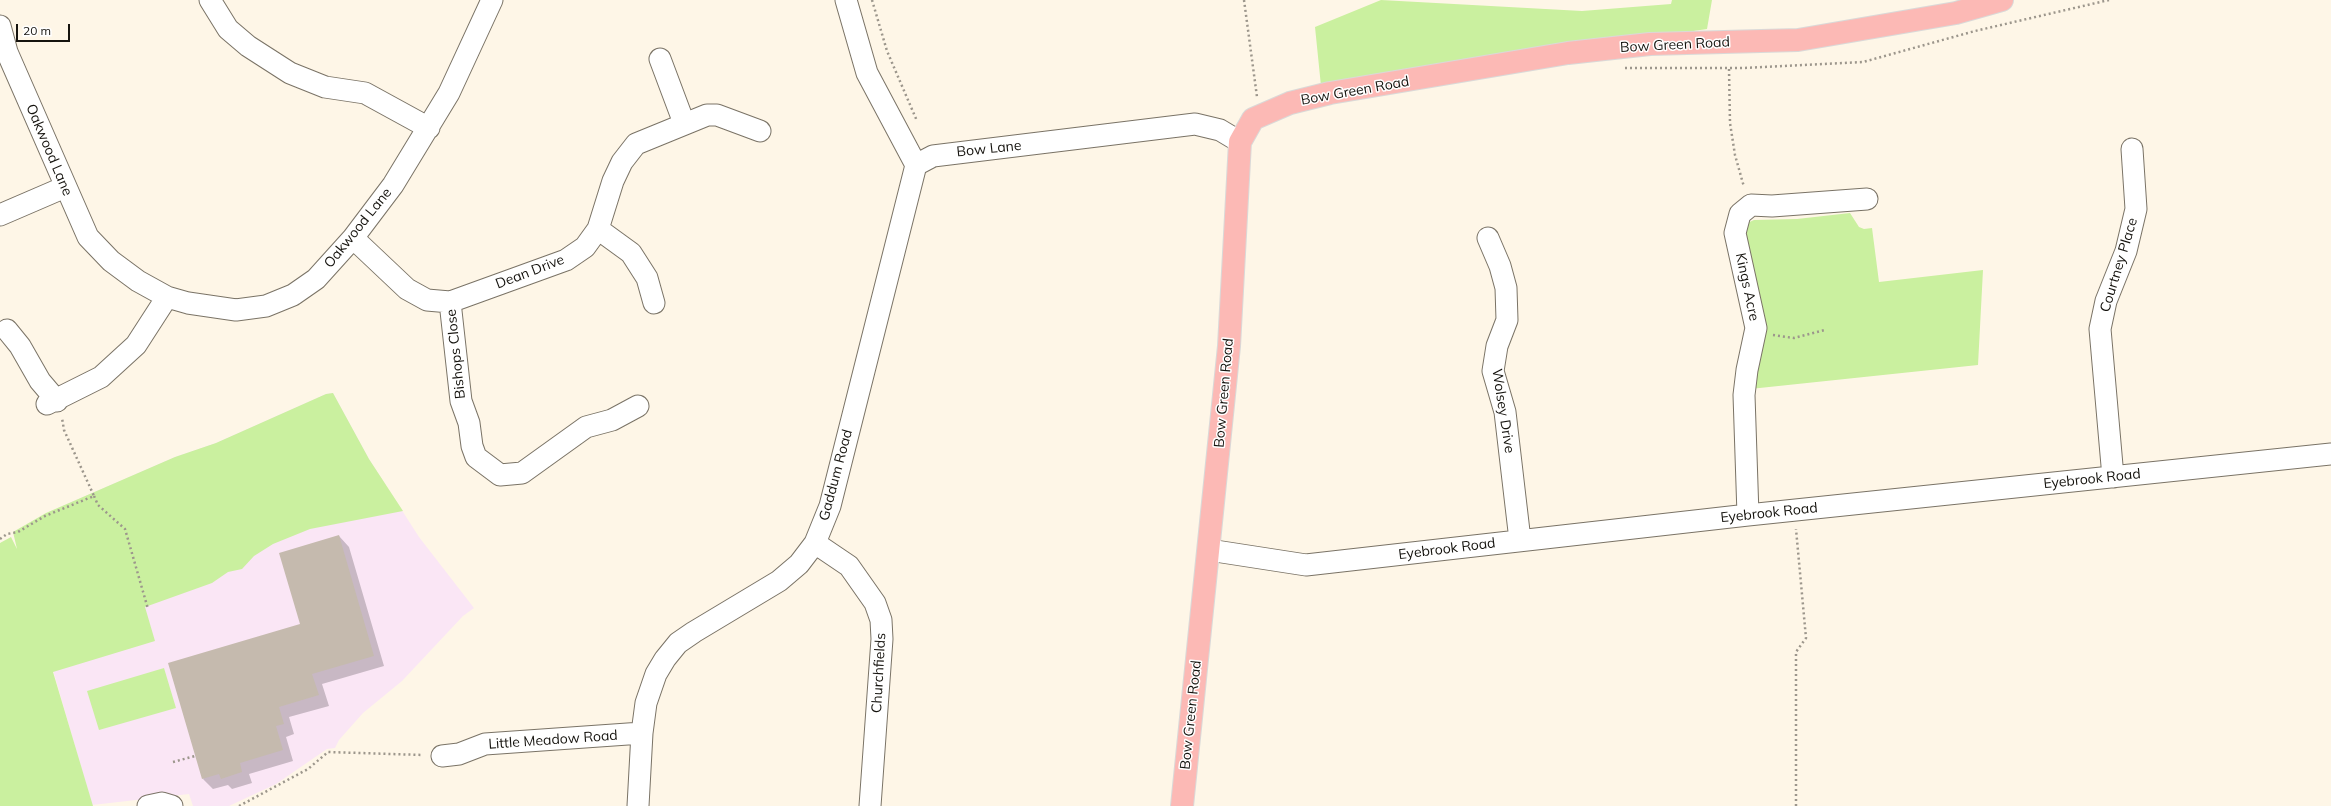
<!DOCTYPE html>
<style>
body{margin:0}
#map{position:relative;width:2331px;height:806px;overflow:hidden;background:#fef6e7;font-family:Mulish,sans-serif}
canvas{display:block}
.scale{position:absolute;left:16px;top:24px;width:54px;height:18px;box-sizing:border-box;border:2px solid #15130e;border-top:0;padding-left:5px;font-size:12px;line-height:14px;white-space:nowrap;color:#15130e;-webkit-text-stroke:3px #fff;paint-order:stroke}
</style>
<div id="map">
<canvas width="2331" height="806"></canvas>
<div class="scale">20 m</div>
</div>
<script>
const ctx = document.querySelector('canvas').getContext('2d');
ctx.lineJoin = 'round';
function paint(path, color) { ctx.fillStyle = color; ctx.fill(path, 'evenodd'); }
const shape = rows => new Path2D(rows.map(r => 'M' + r).join(''));
function strokePath(path, color, width, dash) { ctx.strokeStyle = color; ctx.lineWidth = width; ctx.lineCap = dash ? 'butt' : 'round'; ctx.setLineDash(dash || []); ctx.stroke(path); }
function label(font, color, halo, rows, align = 'center') {
  ctx.font = font + ' Mulish,sans-serif'; ctx.lineWidth = 3; ctx.setLineDash([]); ctx.textBaseline = 'middle'; ctx.strokeStyle = halo; ctx.fillStyle = color; for (const [text, x, y, turn = 0] of rows) {
    ctx.save(); ctx.translate(x, y); ctx.rotate((+turn || 0) * Math.PI / 180); ctx.textAlign = isNaN(turn) ? turn : align; if (halo) ctx.strokeText(text, 0, 0); ctx.fillText(text, 0, 0); ctx.restore();
  }
}
paint(shape([
 [333,393,369,459,419,537,474,608,463,616,402,681,363,713,339,740,335,748,327,749,276,784,229,806,193,806,189,794,92,805,13,532,60,507,175,457,216,443,326,394]
]), '#fae6f5');
paint(shape([
 [1381,0,1582,11,1671,4,1672,0,1712,0,1707,29,1321,86,1315,27],
 [1850,213,1859,227,1864,229,1872,228,1879,282,1983,270,1978,365,1750,389,1745,224,1754,220,1797,219],
 [333,393,369,459,403,511,310,529,273,544,254,556,242,569,228,572,212,583,145,607,155,641,53,672,93,806,0,806,0,543,11,537,17,549,13,532,46,513,175,457,216,443,326,394],
 [164,668,176,708,99,730,87,691]
]), '#caf09f');
paint(shape([
 [339,536,349,547,384,666,322,684,329,706,289,717,294,734,286,737,293,761,249,774,252,783,232,789,228,785,213,789,203,779,301,624]
]), '#0003');
paint(shape([
 [339,535,374,656,312,674,319,695,279,707,284,724,276,726,283,750,240,763,242,772,221,779,219,774,202,779,168,663,300,624,279,553]
]), '#c5baae');
const minor = shape([
 [210,0,228,29,248,46,290,73,325,87,365,93,429,128],
 [846,0,867,73,916,165],
 [0,26,7,52,88,237,111,261,138,281,167,297,188,303,236,310,266,306,293,295,316,279,353,238,393,185,449,93,492,0],
 [660,59,684,123],
 [916,165,933,156,1195,124,1220,130,1240,142],
 [0,215,65,187],
 [598,229,631,253,647,278,654,303],
 [353,238,407,289,427,300,450,302,566,260,585,247,598,229,613,181,622,162,636,144,707,115,717,115,760,131],
 [1488,238,1500,266,1506,288,1507,320,1497,346,1493,371,1505,412,1520,540],
 [450,302,461,401,469,423,472,446,476,457,500,475,522,473,586,427,612,420,638,406],
 [7,330,20,346,40,381,57,401],
 [47,404,101,377,136,345,167,297],
 [2113,477,2100,329,2106,301,2126,251,2136,209,2132,149],
 [1748,515,1744,395,1747,370,1756,328,1735,233,1740,214,1751,205,1772,206,1867,199],
 [815,543,849,566,875,603,881,620,882,639,870,806],
 [1209,550,1306,565,1748,515,2331,454],
 [442,756,459,754,485,744,642,733],
 [148,806,162,803,172,806],
 [638,806,642,733,646,703,656,674,665,659,678,643,694,632,779,581,799,564,815,543,830,506,916,165]
]);
const major = shape([
 [1182,806,1229,346,1240,142,1253,119,1290,103,1330,93,1568,53,1650,44,1798,40,1956,13,2002,0]
]);
strokePath(minor, '#7a7366', 23);
strokePath(major, '#dad9d8', 24);
strokePath(shape([
 [872,0,887,51,917,121],
 [1244,0,1257,97],
 [1625,68,1744,68,1863,62,1975,31,2109,0],
 [1729,69,1730,123,1735,155,1744,187],
 [1773,335,1794,338,1825,330],
 [94,496,98,505,125,529,148,609],
 [0,539,7,534,18,532,45,516,94,496,64,430,62,418],
 [173,762,195,756],
 [239,806,308,769,328,752,423,755],
 [1796,806,1796,652,1806,638,1796,529]
]), '#9c968c', 2.5, [2, 3]);
strokePath(minor, '#fff', 21);
strokePath(major, '#fcb9b5', 22);
label('14px', '#15130e', '#fff', [
 ["Bow Green Road",1675,45,-3],
 ["Bow Green Road",1355,91,-10],
 ["Bow Lane",989,149,-6],
 ["Oakwood Lane",49,150,67],
 ["Oakwood Lane",358,228,-51],
 ["Courtney Place",2119,265,-73],
 ["Dean Drive",530,272,-21],
 ["Kings Acre",1747,287,78],
 ["Bishops Close",456,354,-96],
 ["Bow Green Road",1224,393,-85],
 ["Wolsey Drive",1503,411,81],
 ["Gaddum Road",836,475,-75],
 ["Eyebrook Road",2092,479,-6],
 ["Eyebrook Road",1769,513,-6],
 ["Eyebrook Road",1447,549,-7],
 ["Churchfields",879,673,-87],
 ["Bow Green Road",1191,715,-84],
 ["Little Meadow Road",553,740,-4]
]);
</script>
